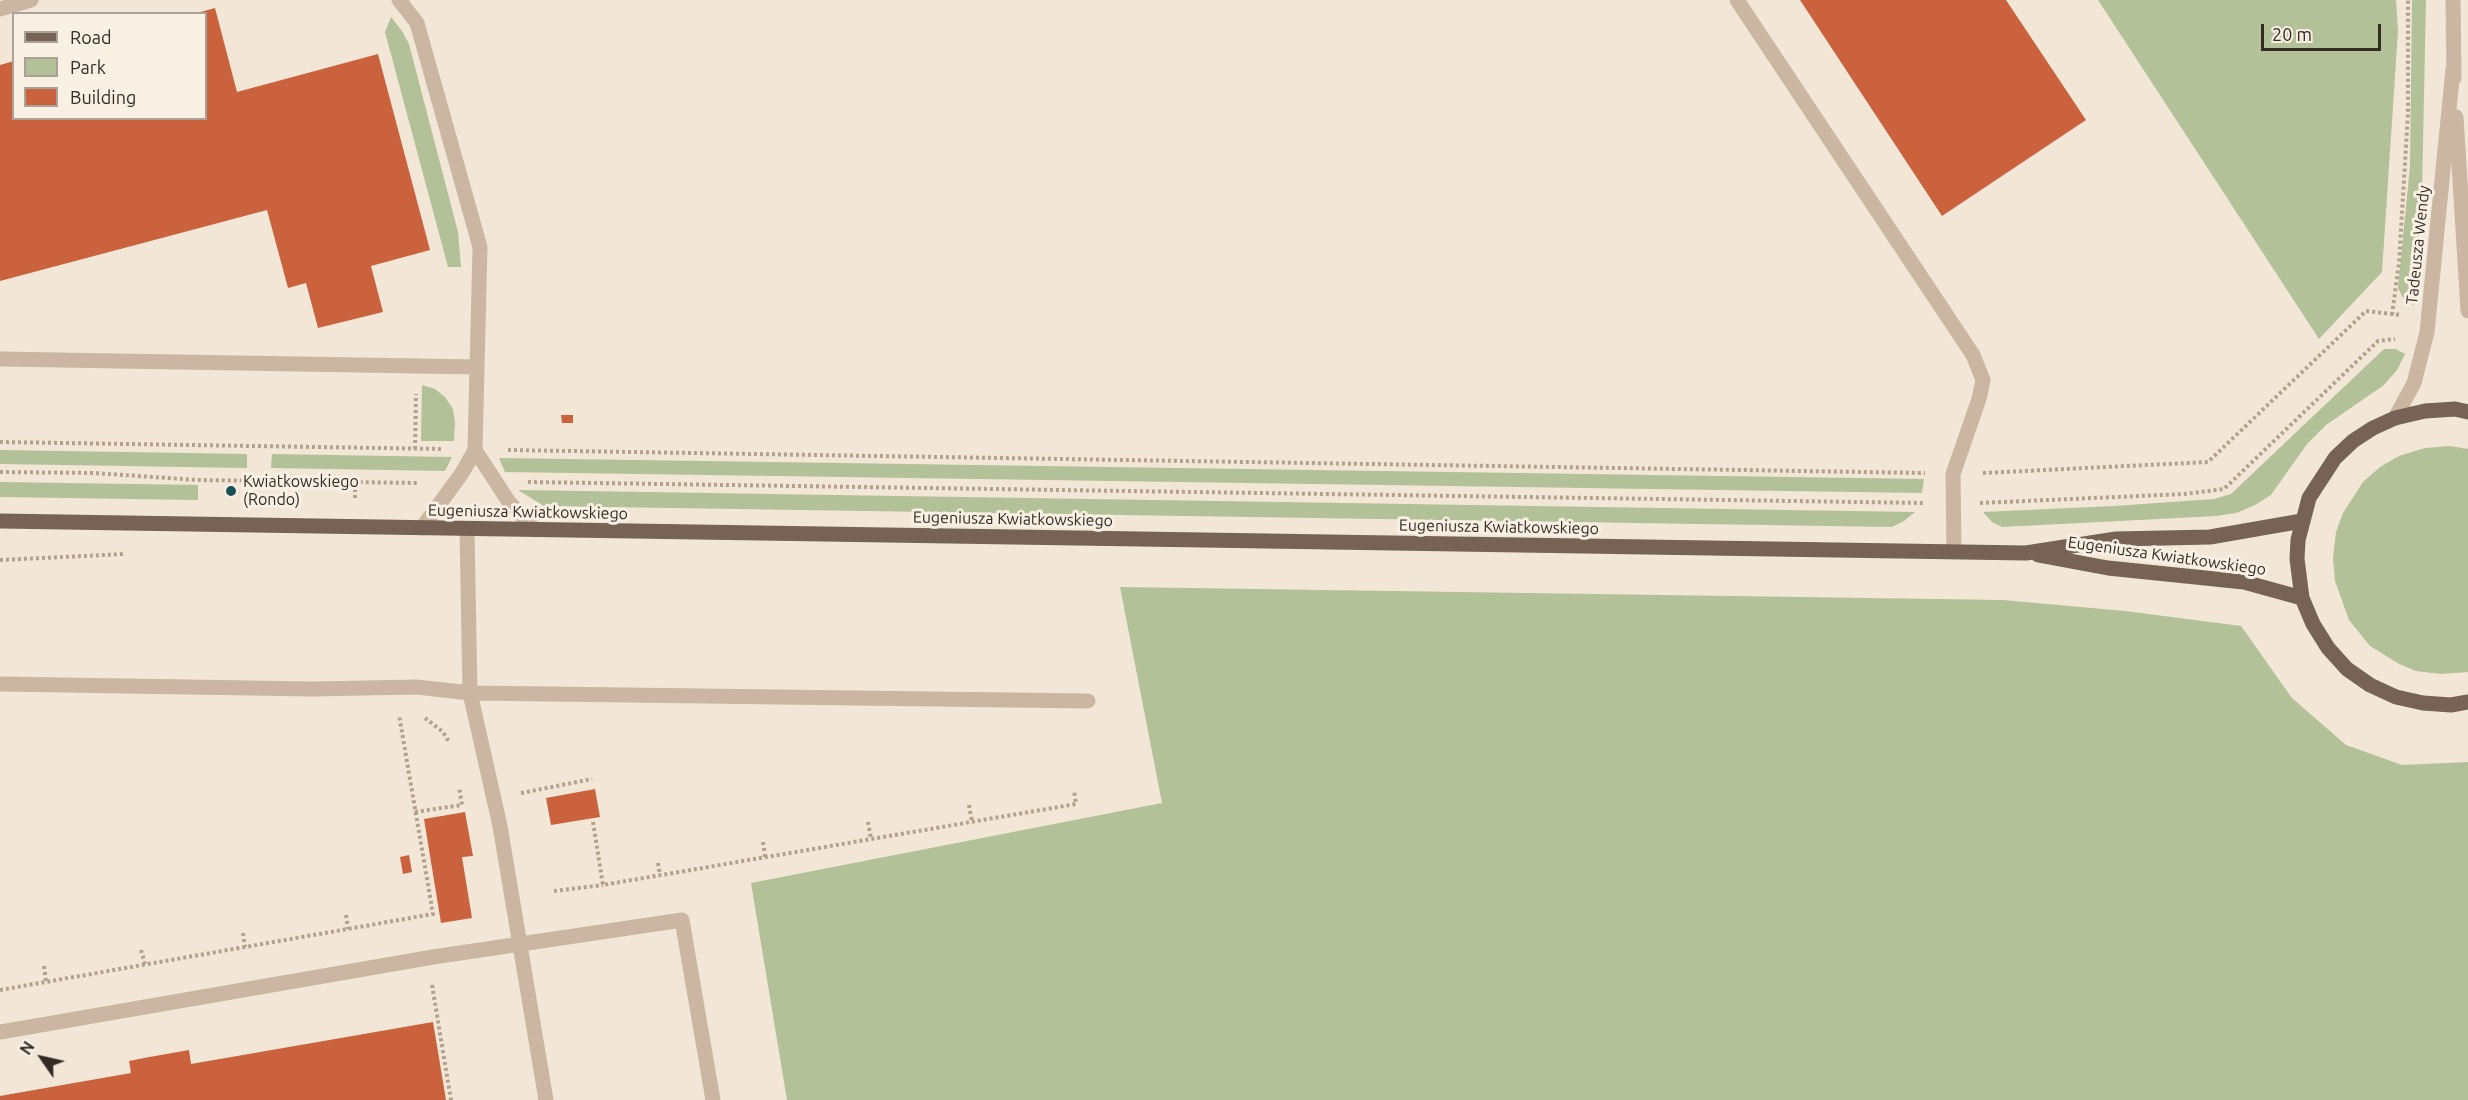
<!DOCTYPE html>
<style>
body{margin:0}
#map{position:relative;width:2468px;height:1100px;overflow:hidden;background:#f2e6d7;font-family:Ubuntu,sans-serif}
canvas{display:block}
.legend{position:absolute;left:12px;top:12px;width:195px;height:108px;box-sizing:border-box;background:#f9f0e4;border:2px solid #aba198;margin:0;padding:8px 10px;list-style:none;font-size:18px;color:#352b25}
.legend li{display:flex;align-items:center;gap:12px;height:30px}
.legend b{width:30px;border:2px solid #aba198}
.north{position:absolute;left:12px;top:1028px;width:60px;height:60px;-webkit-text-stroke:4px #f9f0e4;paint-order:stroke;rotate:304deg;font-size:16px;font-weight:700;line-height:24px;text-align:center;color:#352b25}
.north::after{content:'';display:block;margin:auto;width:21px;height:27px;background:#352b25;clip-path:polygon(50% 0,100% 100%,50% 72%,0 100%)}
.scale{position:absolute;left:2261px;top:24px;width:120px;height:27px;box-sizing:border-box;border:3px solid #352b25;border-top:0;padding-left:8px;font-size:18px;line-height:21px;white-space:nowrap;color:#352b25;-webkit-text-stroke:4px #f9f0e4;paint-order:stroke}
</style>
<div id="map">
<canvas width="2468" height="1100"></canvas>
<ul class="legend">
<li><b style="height:8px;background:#776256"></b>Road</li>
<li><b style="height:16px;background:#b2c197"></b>Park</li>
<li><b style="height:16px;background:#ca623d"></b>Building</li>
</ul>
<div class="north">N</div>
<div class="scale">20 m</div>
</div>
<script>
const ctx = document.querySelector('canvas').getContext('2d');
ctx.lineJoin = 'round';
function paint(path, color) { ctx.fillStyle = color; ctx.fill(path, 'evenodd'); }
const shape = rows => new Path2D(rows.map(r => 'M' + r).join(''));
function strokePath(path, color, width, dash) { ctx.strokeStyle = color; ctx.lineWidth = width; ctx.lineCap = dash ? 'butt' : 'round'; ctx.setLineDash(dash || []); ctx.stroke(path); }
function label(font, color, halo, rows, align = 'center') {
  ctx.font = font + ' Ubuntu,sans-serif'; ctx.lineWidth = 6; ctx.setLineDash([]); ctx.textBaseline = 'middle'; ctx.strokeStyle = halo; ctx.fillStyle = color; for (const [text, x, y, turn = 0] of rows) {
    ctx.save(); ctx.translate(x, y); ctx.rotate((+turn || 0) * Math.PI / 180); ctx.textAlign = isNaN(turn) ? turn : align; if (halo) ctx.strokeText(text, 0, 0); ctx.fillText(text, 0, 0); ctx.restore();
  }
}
paint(shape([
 [2098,0,2396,0,2398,31,2382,272,2319,339],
 [2412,0,2426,0,2422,192,2414,305,2405,302,2398,288,2410,166],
 [391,17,402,31,409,44,458,232,461,267,448,267,385,32],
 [2384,349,2396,349,2405,354,2397,370,2384,385,2326,425,2307,444,2271,495,2255,505,2236,513,2216,516,2002,527,1992,522,1983,512,2114,506,2214,499,2231,494],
 [422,385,435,389,445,397,453,409,455,422,454,441,421,441],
 [2450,446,2468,449,2468,672,2441,674,2416,671,2399,664,2370,646,2349,620,2335,581,2333,558,2336,532,2343,513,2363,482,2380,467,2399,456,2425,448],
 [0,450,247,454,247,468,0,464],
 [272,454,452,457,445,471,271,468],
 [499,458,1924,479,1922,493,505,472],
 [0,482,198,485,198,500,0,497],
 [518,490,1915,512,1904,521,1892,527,544,506],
 [1120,587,2003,600,2125,611,2241,626,2292,698,2346,745,2402,765,2468,762,2468,1100,787,1100,751,883,1162,803]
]), '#b2c197');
paint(shape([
 [1800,0,2006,0,2086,120,1942,216],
 [215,8,237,92,378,54,430,250,371,266,383,312,318,328,306,283,288,288,267,210,0,281,0,65,14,61,14,118,206,118,206,14,197,13],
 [561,415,573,415,573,423,562,423],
 [595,789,600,817,551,825,546,798],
 [465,812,473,856,462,857,472,918,441,923,424,819],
 [409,855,412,872,403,874,400,857],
 [433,1022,446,1100,0,1100,0,1096,131,1073,129,1061,144,1058,189,1050,191,1064]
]), '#ca623d');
strokePath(shape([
 [2392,315,2399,263,2408,113,2408,0],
 [0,442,443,449],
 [415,449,416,394],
 [508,450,1925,473],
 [0,472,94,473,197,480,419,483],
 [1983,473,2208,462,2366,311,2401,315],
 [528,482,1925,503],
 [355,498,355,483],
 [1980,503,2184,494,2224,489,2378,341,2395,339],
 [0,560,125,554],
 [425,718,443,732,449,742],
 [521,793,592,779],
 [969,805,972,822],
 [415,812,462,805,459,787],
 [593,822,603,885,1076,804,1074,790],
 [868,822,871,839],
 [763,842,765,857],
 [658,863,660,875],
 [554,891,603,885],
 [346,915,348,929],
 [243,933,245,947],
 [141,950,145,964],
 [44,966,46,982],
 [432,985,451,1100],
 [0,990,433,914,399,715]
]), '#b5a08e', 4, [3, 3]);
strokePath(shape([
 [399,0,417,23,480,247,475,450,462,473,422,528],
 [1737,0,1973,355,1983,380,1979,399,1953,474,1954,551],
 [2453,0,2454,78],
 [0,9,31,0],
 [2456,117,2468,311],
 [0,359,477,367],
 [2395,418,2414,383,2427,332,2453,69],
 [475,450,509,502,535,530],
 [467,529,470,693,500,826,546,1100],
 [0,684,312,689,417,687,470,693,1088,701],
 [0,1032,433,957,682,920,713,1100]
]), '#cab6a3', 15);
strokePath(shape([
 [2468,412,2455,409,2425,411,2395,418,2373,428,2353,441,2335,458,2309,498,2298,540,2297,559,2302,598,2313,624,2328,648,2347,669,2370,685,2396,697,2423,703,2451,705,2468,702],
 [0,521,2026,553,2116,539,2210,537,2302,521],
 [2038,555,2108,568,2244,582,2302,598]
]), '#776256', 15);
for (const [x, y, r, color] of [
 [231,491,6,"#1a5257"]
]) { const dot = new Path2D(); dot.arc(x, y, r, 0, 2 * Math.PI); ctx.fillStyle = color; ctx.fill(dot); strokePath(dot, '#f9f0e4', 2); }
label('16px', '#352b25', '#f9f0e4', [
 ["Tadeusza Wendy",2418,245,-84],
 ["Eugeniusza Kwiatkowskiego",528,512,1],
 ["Eugeniusza Kwiatkowskiego",1013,519,1],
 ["Eugeniusza Kwiatkowskiego",1499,527,1],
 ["Eugeniusza Kwiatkowskiego",2167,556,8]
]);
label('16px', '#352b25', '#f9f0e4', [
 ["Kwiatkowskiego",243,482],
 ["(Rondo)",243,500]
], 'left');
</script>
